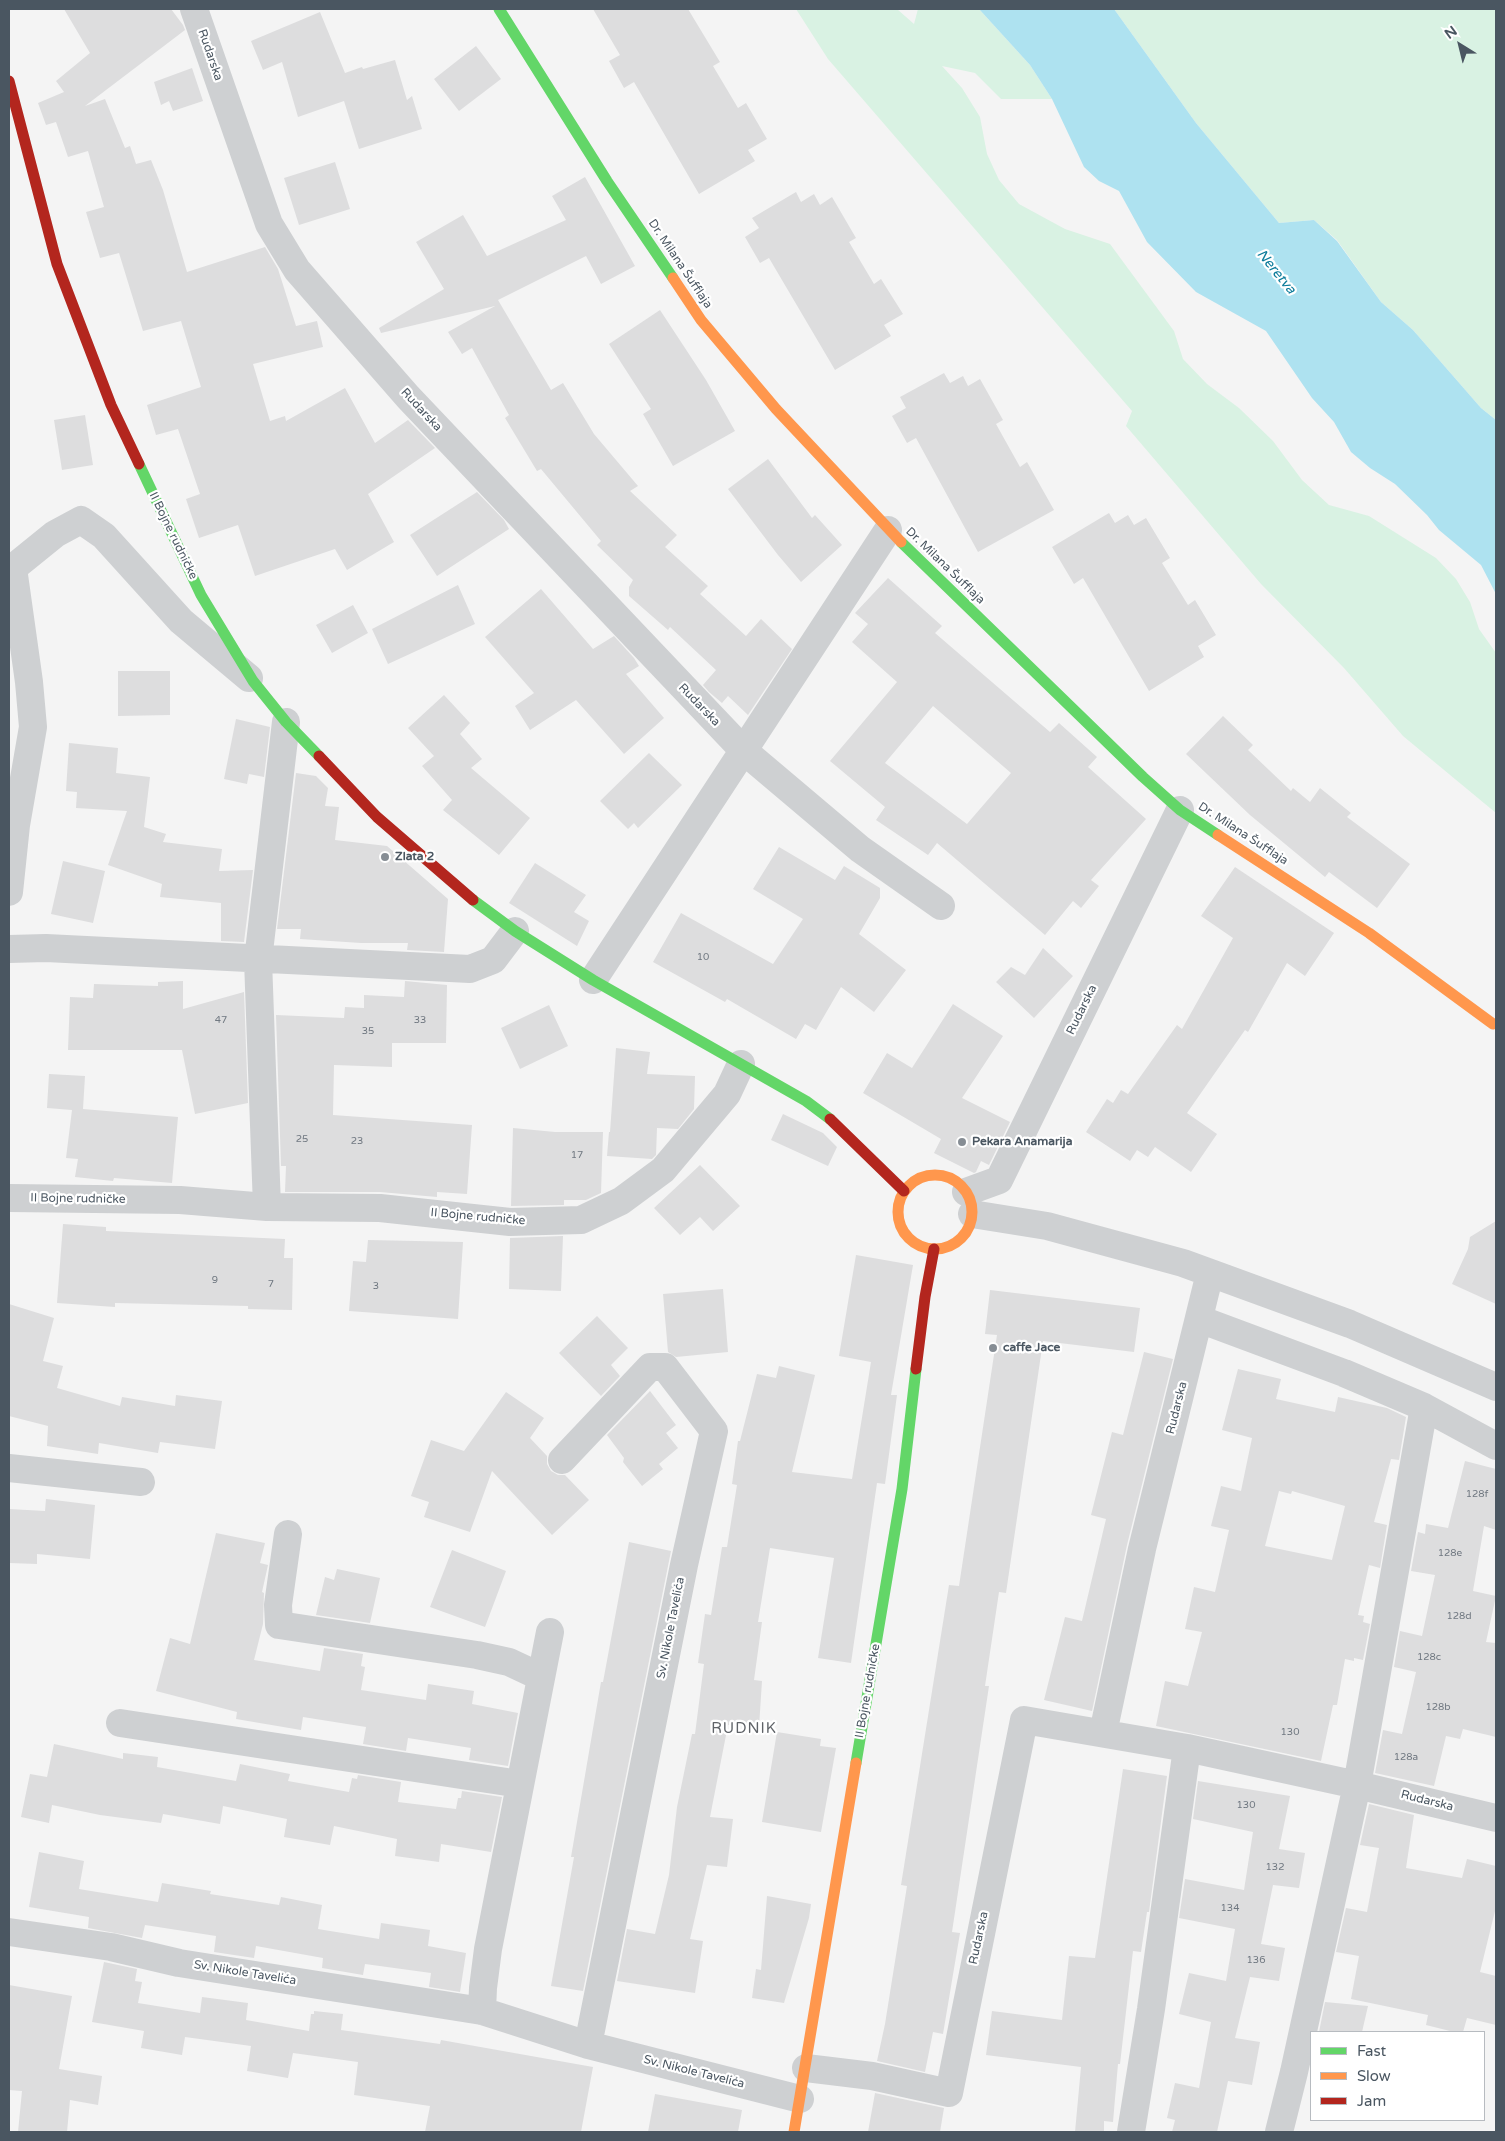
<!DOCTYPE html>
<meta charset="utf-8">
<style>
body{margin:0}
#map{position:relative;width:1505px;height:2141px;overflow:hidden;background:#f4f4f4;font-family:"Varela Round",sans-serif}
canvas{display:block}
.frame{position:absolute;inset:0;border:10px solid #4a5661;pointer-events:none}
.legend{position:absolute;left:1310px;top:2031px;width:175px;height:90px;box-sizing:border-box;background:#fff;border:1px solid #b7bbc0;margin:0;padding:6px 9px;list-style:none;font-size:15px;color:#4a5661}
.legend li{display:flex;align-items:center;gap:10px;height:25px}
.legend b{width:25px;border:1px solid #b7bbc0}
.north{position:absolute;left:1435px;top:20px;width:50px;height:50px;-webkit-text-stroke:4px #fff;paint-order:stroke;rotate:324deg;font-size:14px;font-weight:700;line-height:20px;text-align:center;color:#4a5661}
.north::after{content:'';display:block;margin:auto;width:18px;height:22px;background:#4a5661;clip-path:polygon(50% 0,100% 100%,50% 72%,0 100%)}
</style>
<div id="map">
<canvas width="1505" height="2141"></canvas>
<div class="frame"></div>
<ul class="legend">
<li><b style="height:6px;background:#63d668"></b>Fast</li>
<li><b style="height:6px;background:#ff974d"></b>Slow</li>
<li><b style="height:6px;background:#b3261e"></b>Jam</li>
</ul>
<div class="north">N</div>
</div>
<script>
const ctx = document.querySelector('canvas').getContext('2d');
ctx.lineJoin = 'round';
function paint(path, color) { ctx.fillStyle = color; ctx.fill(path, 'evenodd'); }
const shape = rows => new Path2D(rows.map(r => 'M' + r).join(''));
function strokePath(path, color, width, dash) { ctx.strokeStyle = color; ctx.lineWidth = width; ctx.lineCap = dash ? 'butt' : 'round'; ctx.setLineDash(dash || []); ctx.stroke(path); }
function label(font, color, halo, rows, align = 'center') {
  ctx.font = font + ' "Varela Round",sans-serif'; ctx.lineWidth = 4.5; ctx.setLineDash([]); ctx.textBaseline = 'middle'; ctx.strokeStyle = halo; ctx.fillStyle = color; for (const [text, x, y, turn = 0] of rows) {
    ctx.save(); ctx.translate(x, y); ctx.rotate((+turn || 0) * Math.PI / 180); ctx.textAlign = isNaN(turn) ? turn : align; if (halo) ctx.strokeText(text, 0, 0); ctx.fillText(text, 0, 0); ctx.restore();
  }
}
paint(shape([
 [796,9,897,9,914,24,918,9,979,9,1030,65,1052,99,1001,99,975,73,942,66,962,88,980,117,987,154,999,180,1019,204,1065,229,1110,244,1174,331,1183,359,1207,384,1239,408,1273,441,1302,480,1329,505,1369,516,1436,558,1456,579,1470,602,1479,629,1496,653,1496,813,1403,736,1344,668,1261,584,1126,426,1132,411,828,59],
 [1114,9,1496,9,1496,420,1481,408,1413,330,1381,302,1337,240,1314,220,1279,223,1196,123]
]), '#d9f2e3');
paint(shape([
 [979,9,1114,9,1196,123,1279,223,1314,220,1337,241,1381,302,1413,330,1481,408,1496,420,1496,594,1481,565,1439,530,1427,515,1395,484,1370,468,1351,452,1334,422,1312,398,1266,331,1196,292,1147,242,1119,191,1099,181,1084,167,1052,99,1030,65]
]), '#aee2f0');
paint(shape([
 [64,9,171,9,183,25,185,30,85,106,105,99,125,148,130,146,136,164,151,160,163,190,187,272,265,247,278,269,296,326,317,321,323,347,253,364,270,421,285,416,286,421,345,388,375,443,408,420,435,448,368,494,394,542,347,570,335,549,255,576,238,525,199,538,186,499,200,494,178,429,156,435,147,405,201,387,181,321,143,331,119,253,100,258,86,212,104,207,88,151,68,157,56,122,46,125,38,103,64,92,56,81,90,53],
 [593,9,688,9,720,62,713,66,738,108,746,103,767,139,748,150,755,161,699,194,634,82,624,88,609,61,620,55],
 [320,12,345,73,362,67,363,69,395,60,407,100,412,96,422,129,359,149,344,101,298,117,282,62,263,70,251,41],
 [476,46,501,79,459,111,434,79],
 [192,68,203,101,173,111,169,101,161,105,154,82],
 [335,162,350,209,299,225,284,178],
 [585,177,635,266,601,284,586,256,498,300,551,390,563,383,594,434,638,486,630,491,677,535,665,547,708,586,700,594,746,636,761,619,792,649,748,715,728,696,722,703,709,692,703,685,716,670,670,627,668,630,629,596,629,587,633,580,597,545,601,541,541,469,537,471,505,418,509,415,472,348,462,354,448,332,495,306,381,333,379,328,444,289,416,242,463,215,487,256,566,220,552,196],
 [796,192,801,202,814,194,820,205,832,197,856,238,849,242,874,284,881,279,903,314,884,325,891,336,835,370,769,258,760,263,745,237,759,228,752,218],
 [660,310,706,380,735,431,673,466,643,414,651,409,609,344],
 [944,373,950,383,963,376,968,386,980,379,1003,420,996,424,1020,467,1027,462,1054,510,978,552,916,438,907,443,892,416,906,408,900,397],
 [85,415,93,465,62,470,54,420],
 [768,459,812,518,815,515,842,545,801,582,778,555,728,489],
 [477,492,504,520,509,529,437,576,410,535],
 [1109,513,1115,523,1128,515,1134,525,1146,518,1170,558,1162,563,1188,605,1195,600,1216,635,1198,646,1204,657,1149,691,1083,578,1074,584,1052,547],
 [888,578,942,626,935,633,1050,732,1059,723,1097,757,1088,767,1146,819,1091,880,1099,886,1081,908,1073,901,1045,935,937,843,928,855,876,820,885,807,830,761,897,682,852,642,868,624,855,613],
 [933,706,1011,773,967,824,885,763],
 [458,585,475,624,388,664,372,629],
 [541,589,593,649,614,636,634,658,639,666,626,674,664,718,624,754,576,700,530,730,515,706,534,693,485,637],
 [353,605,368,633,332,653,316,625],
 [118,671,170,671,170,715,118,716],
 [444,695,470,723,460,734,482,759,471,768,530,818,499,855,443,810,452,800,422,766,434,756,408,728],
 [1223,716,1253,745,1248,750,1291,791,1293,788,1310,802,1320,788,1351,813,1347,817,1410,864,1377,908,1329,872,1325,877,1250,815,1186,754],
 [236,719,270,727,264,777,249,774,247,784,224,779],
 [69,743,118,748,116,773,150,777,144,827,166,834,163,842,222,849,219,871,253,870,244,942,221,941,221,903,160,897,162,884,108,865,127,811,76,808,77,792,66,791],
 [649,753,682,785,638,828,634,823,628,829,600,801],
 [296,773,316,776,328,788,325,806,339,807,335,840,387,846,448,899,444,952,407,950,408,943,361,943,300,939,301,929,277,929],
 [779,847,835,880,844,866,880,888,880,898,859,934,906,970,874,1012,841,987,816,1030,805,1024,796,1039,727,999,725,1002,653,962,681,913,773,964,803,919,753,889],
 [63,861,105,871,93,923,51,914],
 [535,863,586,895,574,912,589,921,577,946,509,903],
 [1235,867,1334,933,1305,976,1287,963,1248,1032,1245,1030,1187,1113,1217,1134,1191,1172,1155,1147,1148,1157,1137,1150,1130,1161,1086,1132,1107,1099,1113,1103,1121,1090,1128,1094,1177,1025,1182,1029,1233,938,1201,916],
 [1043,948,1073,976,1034,1018,996,982,1011,967,1025,975],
 [183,981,183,1009,244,992,248,1103,195,1114,182,1050,68,1050,70,997,93,998,94,984,158,986,158,982],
 [405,981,447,985,446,1043,392,1043,392,1067,334,1065,333,1115,472,1125,467,1194,437,1192,437,1197,380,1192,285,1192,286,1166,281,1166,276,1015,344,1018,345,1007,364,1008,364,995,404,997],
 [953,1004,1003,1036,962,1098,1010,1122,989,1165,981,1161,976,1172,974,1173,934,1153,941,1139,863,1093,887,1053,912,1068],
 [549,1005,568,1046,520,1069,501,1028],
 [616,1048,650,1052,647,1074,695,1076,694,1109,678,1129,657,1128,656,1155,652,1159,607,1156,609,1132,610,1132],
 [49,1074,85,1076,83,1109,178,1117,172,1183,114,1178,113,1181,75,1177,78,1159,66,1158,72,1110,47,1108],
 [783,1114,823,1133,837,1147,828,1166,771,1140],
 [513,1128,555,1132,603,1132,601,1193,586,1200,564,1200,564,1205,511,1206],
 [700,1165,740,1206,713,1231,700,1217,680,1235,654,1208],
 [1496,1221,1496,1304,1452,1284,1468,1249,1470,1237],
 [63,1224,106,1227,106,1231,285,1239,284,1258,293,1258,292,1310,248,1309,248,1306,115,1303,115,1307,57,1303],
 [563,1236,561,1291,509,1289,510,1238],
 [368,1240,463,1242,458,1319,349,1311,353,1261,366,1262],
 [856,1255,913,1265,891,1395,897,1395,885,1484,877,1483,851,1663,818,1658,834,1558,770,1548,758,1622,762,1622,754,1680,762,1681,759,1727,728,1725,710,1817,733,1819,727,1867,707,1865,690,1939,703,1941,695,1993,617,1981,627,1929,655,1934,669,1875,677,1807,692,1734,695,1734,704,1664,698,1663,705,1614,711,1615,722,1547,727,1547,737,1485,732,1484,738,1441,740,1441,757,1374,776,1378,779,1366,815,1375,792,1472,852,1479,871,1362,839,1356],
 [723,1289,728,1352,676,1357,668,1352,663,1294],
 [990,1290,1140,1308,1134,1352,1043,1341,1006,1593,999,1592,985,1686,989,1686,952,1932,960,1933,943,2034,933,2032,925,2072,877,2061,885,2024,907,1886,901,1885,949,1585,959,1586,997,1335,985,1334],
 [9,1304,54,1318,43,1361,63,1366,57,1388,120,1406,122,1397,175,1406,176,1395,222,1401,215,1449,160,1442,158,1453,99,1443,98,1454,47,1446,48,1426,9,1416],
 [597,1316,628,1348,611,1365,620,1376,601,1396,559,1353],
 [1144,1352,1173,1359,1127,1545,1092,1711,1044,1700,1065,1617,1082,1621,1106,1519,1091,1515,1112,1432,1123,1435],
 [1238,1369,1281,1379,1276,1399,1335,1412,1338,1397,1387,1408,1406,1417,1399,1460,1391,1459,1374,1522,1387,1525,1380,1568,1369,1565,1358,1615,1364,1616,1363,1622,1370,1624,1363,1660,1354,1658,1354,1661,1345,1659,1337,1705,1333,1705,1321,1761,1156,1726,1165,1681,1188,1686,1202,1632,1185,1629,1194,1587,1215,1592,1229,1530,1211,1526,1221,1486,1241,1491,1252,1438,1222,1430],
 [1279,1491,1291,1494,1292,1491,1345,1506,1332,1560,1265,1546],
 [650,1391,676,1425,666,1433,678,1448,659,1464,663,1469,642,1486,623,1462,624,1458,607,1435],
 [506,1392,544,1418,530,1438,547,1456,547,1464,551,1471,558,1475,565,1475,589,1500,552,1535,492,1471,470,1532,424,1517,429,1502,411,1496,431,1440,464,1451],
 [1465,1461,1496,1469,1496,1530,1484,1526,1473,1591,1496,1596,1486,1642,1496,1643,1496,1737,1463,1729,1460,1739,1446,1736,1434,1786,1375,1773,1383,1730,1402,1734,1416,1672,1394,1667,1400,1631,1422,1636,1435,1575,1411,1571,1418,1532,1425,1534,1426,1524,1448,1528],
 [46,1499,95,1505,90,1559,37,1554,37,1564,9,1563,9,1509,45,1511],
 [216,1533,265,1543,260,1563,268,1565,262,1592,264,1593,263,1624,254,1660,320,1671,324,1648,363,1654,361,1666,365,1667,361,1690,426,1700,428,1684,474,1691,472,1704,518,1713,508,1766,469,1760,471,1748,408,1738,406,1751,363,1744,366,1727,303,1717,301,1730,236,1719,237,1712,156,1691,170,1638,190,1644],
 [629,1542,671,1551,583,1991,551,1986,574,1857,571,1857,601,1682,603,1682],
 [452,1550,506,1571,485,1627,430,1607],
 [337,1569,380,1578,370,1623,316,1615,325,1577,334,1580],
 [777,1732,821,1739,820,1746,836,1748,821,1832,762,1822],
 [54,1744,123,1759,123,1753,158,1757,157,1767,236,1781,240,1764,290,1774,288,1781,349,1792,352,1778,357,1779,358,1775,401,1782,398,1802,456,1809,458,1798,461,1798,462,1791,502,1797,491,1852,441,1844,439,1862,395,1856,397,1839,334,1826,330,1845,284,1837,287,1819,223,1806,220,1824,163,1814,161,1823,100,1815,52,1805,49,1823,21,1817,30,1774,47,1777],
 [1123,1769,1167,1776,1149,1912,1147,1912,1141,1952,1133,1951,1120,2064,1118,2064,1113,2122,1104,2121,1104,2132,1075,2132,1081,2067,986,2055,992,2011,1062,2020,1069,1956,1095,1958],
 [1198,1781,1290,1796,1279,1849,1305,1853,1299,1888,1273,1885,1261,1944,1285,1948,1279,1981,1250,1977,1235,2038,1260,2042,1252,2085,1228,2081,1217,2132,1172,2132,1175,2120,1167,2118,1175,2083,1199,2088,1211,2022,1179,2014,1189,1973,1226,1981,1235,1929,1179,1918,1185,1879,1244,1890,1253,1832,1193,1819],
 [1369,1804,1414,1815,1406,1868,1462,1878,1467,1859,1496,1866,1496,1907,1480,1972,1496,1976,1496,2025,1467,2018,1463,2032,1454,2032,1426,2025,1428,2015,1351,1999,1359,1956,1336,1952,1346,1908,1367,1912,1379,1848,1360,1845],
 [39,1852,84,1861,79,1889,158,1902,162,1883,211,1891,210,1894,279,1905,281,1897,322,1905,318,1929,379,1939,381,1923,430,1930,428,1946,466,1953,460,1992,429,1987,431,1973,365,1964,363,1975,322,1968,323,1958,256,1946,254,1958,214,1952,216,1936,145,1925,142,1938,88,1928,89,1917,29,1907],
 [767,1896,811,1904,809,1918,784,2003,752,1998,756,1969,761,1970],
 [104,1962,137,1969,135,1981,142,1982,138,2003,200,2013,202,1997,248,2003,246,2020,309,2031,311,2014,314,2014,314,2011,343,2014,341,2030,440,2044,441,2040,593,2067,581,2132,425,2132,430,2106,354,2095,358,2062,293,2053,288,2078,247,2071,251,2046,185,2037,182,2055,141,2048,144,2031,92,2022],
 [9,1985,72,1996,59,2069,102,2076,98,2105,70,2100,67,2132,18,2132,22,2091,9,2090],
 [1325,2002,1368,2006,1362,2032,1319,2032],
 [875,2093,944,2108,940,2132,868,2132],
 [655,2094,742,2110,738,2132,648,2132]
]), '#ddddde');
strokePath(shape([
 [194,9,269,224,297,270,408,397,744,751,860,849,941,906],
 [9,569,13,568,55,534,81,520,104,536,181,621,249,678],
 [9,892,16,825,33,727,29,682,13,568],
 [9,949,46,948,470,969,493,960,515,931],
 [593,980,888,530],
 [966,1192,999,1180,1180,810],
 [9,1198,180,1200,267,1207,380,1208,510,1222,581,1220,621,1201,663,1170,727,1094,741,1064],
 [267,1207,258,960,286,722],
 [972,1214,1047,1226,1183,1263,1350,1324,1496,1387],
 [1199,1319,1344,1373,1424,1407,1496,1446],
 [562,1460,650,1367,665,1367,714,1431,684,1565,588,2045],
 [9,1468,141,1482],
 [288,1534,278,1605,279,1625,477,1655,509,1662,541,1677],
 [120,1723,520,1784],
 [1103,1733,1142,1549,1210,1273],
 [9,1932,111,1947,179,1963,482,2011,588,2045,800,2099],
 [482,2011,483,1988,488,1949,550,1632],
 [806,2068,872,2076,949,2093,1024,1720,1187,1748,1357,1785,1496,1818],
 [1131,2132,1151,2009,1187,1748],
 [1279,2132,1294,2072,1357,1785,1424,1407]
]), '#ced0d2', 28);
strokePath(shape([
 [499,9,607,181,673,278],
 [139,464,201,595,253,681,286,722,319,756],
 [901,542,1143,777,1180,810,1218,835],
 [473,900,515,931,593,980,806,1101,830,1119],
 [856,1763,902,1489,916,1369]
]), '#63d668', 11);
strokePath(shape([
 [673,278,701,320,776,409,901,542],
 [1218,835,1369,933,1493,1024],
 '898 1212a37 37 0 1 1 74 0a37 37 0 1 1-74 0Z',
 [794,2132,856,1763]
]), '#ff974d', 11);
strokePath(shape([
 [9,81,57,264,111,405,139,464],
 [319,756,377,817,473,900],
 [830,1119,904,1191],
 [916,1369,925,1297,934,1249]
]), '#b3261e', 11);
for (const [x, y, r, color] of [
 [385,857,5,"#868d94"],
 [962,1142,5,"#868d94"],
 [993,1348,5,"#868d94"]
]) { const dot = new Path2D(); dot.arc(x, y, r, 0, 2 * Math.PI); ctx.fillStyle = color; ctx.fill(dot); strokePath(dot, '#fff', 2); }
label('10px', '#707881', null, [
 ["10",703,957],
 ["47",221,1020],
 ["33",420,1020],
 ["35",368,1031],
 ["25",302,1139],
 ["23",357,1141],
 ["17",577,1155],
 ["9",215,1280],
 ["7",271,1284],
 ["3",376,1286],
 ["128f",1477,1494],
 ["128e",1450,1553],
 ["128d",1459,1616],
 ["128c",1429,1657],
 ["128b",1438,1707],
 ["130",1290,1732],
 ["128a",1406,1757],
 ["130",1246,1805],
 ["132",1275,1867],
 ["134",1230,1908],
 ["136",1256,1960]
]);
label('12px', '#4a5661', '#fff', [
 ["Rudarska",210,55,71],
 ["Dr. Milana Šufflaja",680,264,56],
 ["Rudarska",421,410,47],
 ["II Bojne rudničke",173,536,64],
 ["Dr. Milana Šufflaja",945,566,44],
 ["Rudarska",699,705,46],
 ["Dr. Milana Šufflaja",1243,834,33],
 ["Rudarska",1082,1010,-64],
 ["II Bojne rudničke",78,1199,1],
 ["II Bojne rudničke",478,1217,5],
 ["Rudarska",1177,1408,-76],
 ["Sv. Nikole Tavelića",671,1628,-79],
 ["II Bojne rudničke",868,1691,-80],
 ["Rudarska",1427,1801,14],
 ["Rudarska",979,1938,-78],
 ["Sv. Nikole Tavelića",245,1973,9],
 ["Sv. Nikole Tavelića",694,2072,14]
]);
label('bold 12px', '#4a5661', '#fff', [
 ["Zlata 2",395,857],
 ["Pekara Anamarija",972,1142],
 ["caffe Jace",1003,1348]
], 'left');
label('italic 14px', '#0c7c9b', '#fff', [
 ["Neretva",1276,272,51]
]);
ctx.letterSpacing = '1px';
label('15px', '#5f6368', '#fff', [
 ["RUDNIK",744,1729]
]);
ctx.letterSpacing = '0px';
</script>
